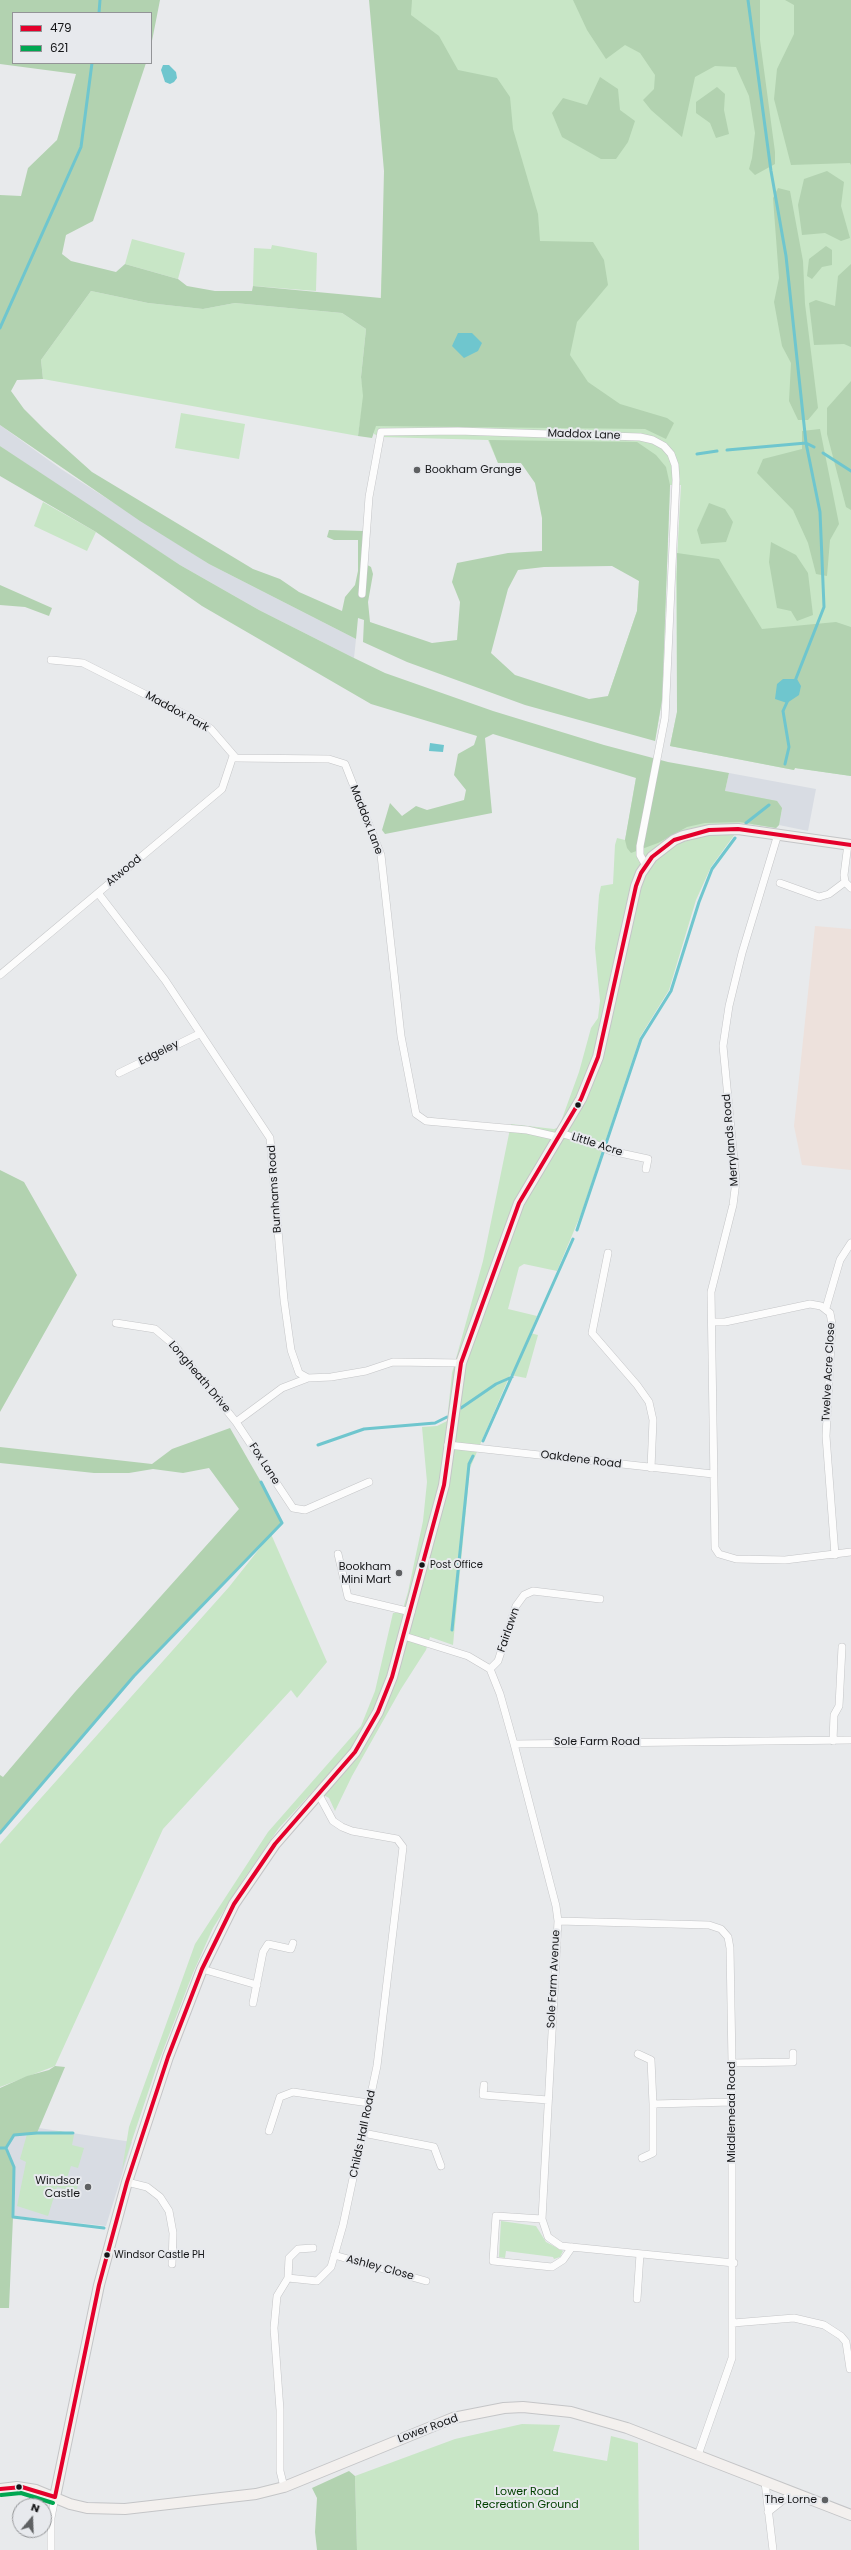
<!DOCTYPE html>
<style>
body{margin:0}
#map{position:relative;width:851px;height:2550px;overflow:hidden;background:#e8eaec;font-family:Poppins,sans-serif}
canvas{display:block}
.legend{position:absolute;left:12px;top:12px;width:140px;height:52px;box-sizing:border-box;background:#e7e9ed;border:1px solid #939497;margin:0;padding:5px 7px;list-style:none;font-size:12px;color:#141517}
.legend li{display:flex;align-items:center;gap:8px;height:20px}
.legend b{width:20px;border:1px solid #939497}
.north{position:absolute;left:12px;top:2498px;width:40px;height:40px;box-sizing:border-box;background:#e7e9ed;border:1px solid #939497;border-radius:50%;rotate:19deg;font-size:11px;font-weight:700;line-height:16px;text-align:center;color:#141517}
.north::after{content:'';display:block;margin:auto;width:14px;height:18px;background:#5e6062;clip-path:polygon(50% 0,100% 100%,50% 72%,0 100%)}
</style>
<div id="map">
<canvas width="851" height="2550"></canvas>
<ul class="legend">
<li><b style="height:5px;background:#e4002b"></b>479</li>
<li><b style="height:5px;background:#00a651"></b>621</li>
</ul>
<div class="north">N</div>
</div>
<script>
const ctx = document.querySelector('canvas').getContext('2d');
ctx.lineJoin = 'round';
function paint(path, color) { ctx.fillStyle = color; ctx.fill(path, 'evenodd'); }
const shape = rows => new Path2D(rows.map(r => 'M' + r).join(''));
function strokePath(path, color, width, dash) { ctx.strokeStyle = color; ctx.lineWidth = width; ctx.lineCap = dash ? 'butt' : 'round'; ctx.setLineDash(dash || []); ctx.stroke(path); }
function label(font, color, halo, rows, align = 'center') {
  ctx.font = font + ' Poppins,sans-serif'; ctx.lineWidth = 4; ctx.setLineDash([]); ctx.textBaseline = 'middle'; ctx.strokeStyle = halo; ctx.fillStyle = color; for (const [text, x, y, turn = 0] of rows) {
    ctx.save(); ctx.translate(x, y); ctx.rotate((+turn || 0) * Math.PI / 180); ctx.textAlign = isNaN(turn) ? turn : align; if (halo) ctx.strokeText(text, 0, 0); ctx.fillText(text, 0, 0); ctx.restore();
  }
}
paint(shape([
 [0,425,61,469,209,564,356,639,354,658,259,610,180,565,105,517,0,446],
 [729,773,816,789,808,831,779,825,782,808,725,791],
 [39,2128,132,2142,106,2226,15,2216,14,2167,7,2150,14,2135,37,2133]
]), '#d8dce3');
paint(shape([
 [815,926,851,929,851,1170,802,1165,794,1126]
]), '#ede1dc');
paint(shape([
 [370,0,851,0,851,776,795,768,794,770,670,746,677,712,676,577,681,485,670,485,662,700,655,741,608,696,637,611,639,581,521,463,498,463,488,440,381,437,374,434,387,168],
 [132,239,185,253,178,279,125,264],
 [272,245,317,253,316,291,253,286,254,248,271,249],
 [91,291,148,303,203,309,235,303,342,313,366,329,361,377,364,396,358,436,43,379,41,360],
 [181,413,245,424,239,459,175,448],
 [43,502,96,532,87,551,34,526],
 [636,778,664,779,777,801,782,808,779,825,776,828,740,823,735,834,711,867,696,900,669,990,640,1037,581,1214,557,1271,524,1264,519,1267,508,1309,537,1316,530,1333,538,1335,526,1378,510,1375,470,1468,453,1645,430,1637,426,1650,401,1689,352,1776,335,1811,329,1798,314,1790,279,1828,245,1877,213,1928,193,1973,157,2066,122,2170,129,2127,195,1944,268,1832,361,1726,375,1691,393,1613,402,1612,408,1592,423,1521,427,1482,422,1427,437,1426,447,1421,452,1373,483,1261,511,1124,554,1129,559,1127,579,1072,591,1028,598,1018,600,1001,595,948,599,895,601,886,613,884,615,845,617,838,625,840],
 [271,1534,327,1662,297,1698,291,1690,163,1829,55,2066,0,2087,0,1844,229,1587],
 [60,2131,74,2135,72,2145,84,2148,78,2168,71,2166,67,2178,79,2181,76,2192,57,2187,48,2216,17,2206,26,2162,20,2159,27,2134],
 [501,2221,536,2226,546,2242,563,2251,560,2257,554,2259,553,2257,506,2251,505,2258,499,2257],
 [522,2424,560,2425,553,2451,607,2461,611,2436,638,2443,639,2550,357,2550,355,2476,455,2439]
]), '#c8e6c6');
paint(shape([
 [0,0,160,0,151,46,151,13,13,13,13,63,146,63,93,221,66,235,62,254,71,261,116,272,125,264,178,279,187,286,215,291,252,291,253,286,381,298,384,171,369,0,412,0,411,15,439,36,458,70,497,78,510,97,513,129,538,214,540,241,593,242,604,260,608,285,577,322,570,355,588,382,620,404,667,418,674,423,666,439,645,429,376,426,372,438,358,436,363,396,361,377,366,329,342,313,235,303,203,309,148,303,91,291,41,360,43,379,17,380,11,391,24,409,44,429,92,472,253,569,280,579,299,592,342,611,345,597,355,585,358,571,358,540,334,540,327,537,329,530,364,531,362,562,371,567,373,574,368,602,370,622,432,643,457,640,460,602,452,582,457,563,508,553,542,551,542,518,535,483,521,463,498,463,489,440,637,442,656,455,666,467,670,485,662,700,655,741,525,705,407,662,363,642,364,620,358,618,356,639,209,564,140,521,0,425,0,195,21,196,28,168,57,140,76,74,0,64],
 [612,566,639,581,637,611,608,696,589,699,515,675,491,653,508,589,518,570,544,567],
 [573,0,760,0,760,40,775,152,775,164,755,175,749,169,752,158,755,133,749,96,736,67,715,66,695,77,682,137,651,110,643,100,654,89,655,75,640,53,625,45,606,59,587,30],
 [785,0,851,0,851,165,850,163,791,165,774,99,777,69,794,34,794,5],
 [600,77,618,89,620,110,635,121,628,142,616,159,601,159,562,137,552,113,563,98,587,105],
 [717,87,725,94,724,110,729,134,716,138,710,123,696,113,696,102],
 [827,171,844,182,841,206,850,238,841,241,825,233,802,235,798,205,804,179],
 [778,188,790,191,803,261,805,304,818,408,808,420,798,420,789,401,791,363,782,346,774,302,779,278,773,198],
 [826,246,832,250,832,265,822,267,812,279,807,276,809,259],
 [851,264,851,347,844,344,814,345,809,303,816,300,835,306,838,276],
 [851,381,851,510,846,507,827,434,827,408],
 [820,429,839,524,830,540,827,576,816,574,808,543,793,510,757,473,763,459,802,449,802,431],
 [0,446,180,565,259,610,354,658,385,673,493,711,604,745,668,762,729,773,725,791,777,801,782,808,779,825,776,828,740,822,705,823,687,827,658,843,631,853,627,848,625,840,636,778,493,734,485,738,492,813,385,834,382,830,390,803,402,816,416,806,427,810,464,800,466,790,454,775,458,754,474,745,477,736,371,704,202,606,96,532,0,476],
 [709,503,725,509,733,522,726,542,701,544,697,530],
 [771,542,796,555,808,573,813,615,797,621,791,611,777,608,769,562],
 [677,553,719,559,762,629,836,622,851,627,851,776,795,768,794,770,670,746,677,712],
 [0,585,52,608,49,616,25,607,0,605],
 [0,1170,24,1182,77,1275,0,1412],
 [230,1428,261,1482,282,1523,134,1675,0,1833,0,1775,3,1777,75,1692,239,1509,209,1468,183,1473,153,1469,129,1473,94,1473,0,1463,0,1447,152,1464,172,1449],
 [55,2066,65,2067,37,2133,14,2135,6,2148,14,2167,13,2217,9,2308,0,2308,0,2088,27,2076,49,2070],
 [349,2471,355,2476,357,2550,317,2550,315,2532,317,2498,312,2488]
]), '#b2d2b0');
paint(shape([
 [163,65,169,65,176,72,177,78,174,82,170,84,165,82,161,70],
 [458,333,472,333,482,343,478,351,464,358,452,346],
 [783,679,797,679,801,686,799,695,787,703,775,699,777,684],
 [430,743,444,745,443,752,429,751]
]), '#6fc6ce');
strokePath(shape([
 [748,0,771,171,786,256,806,443,820,512,824,607,795,681],
 [99,13,100,0],
 [0,328,81,147,92,63],
 [727,450,806,443,814,447],
 [823,453,851,471],
 [697,454,717,451],
 [785,764,789,747,783,711,788,700],
 [746,823,769,805],
 [577,1230,641,1039,671,991,699,902,712,869,735,838],
 [461,1408,496,1384,512,1377],
 [483,1441,573,1239],
 [318,1445,364,1429,435,1423,447,1417],
 [452,1630,469,1464,473,1456],
 [0,1833,134,1676,282,1523,261,1482],
 [0,2148,6,2148],
 [6,2148,14,2167,13,2217,104,2228],
 [6,2148,14,2135,37,2133,73,2133]
]), '#6fc6ce', 3);
const street = shape([
 [362,594,369,497,381,432,458,431,640,437,653,440,664,446,671,454,675,465,676,480,665,718,640,846,640,855,645,864],
 [51,660,83,663,202,723,211,729,236,758,329,759,345,764,381,855,401,1036,416,1114,426,1121,527,1130,558,1137],
 [778,834,742,953,729,1006,723,1046,736,1181,733,1205,711,1292,715,1548,719,1554,736,1559,785,1560,851,1552],
 [848,844,844,875,845,882,851,888],
 [780,883,819,897,829,894,845,882],
 [98,893,165,980,270,1138,284,1300,291,1350,299,1373,308,1378,331,1377,366,1371,393,1362,461,1363],
 [0,975,222,789,233,756],
 [119,1073,199,1034],
 [560,1133,590,1142,611,1151,648,1159,646,1169],
 [608,1253,592,1333,637,1385,649,1402,653,1420,651,1468],
 [826,1308,840,1260,851,1243],
 [712,1322,725,1322,810,1304,821,1306,830,1313,832,1324,826,1436,835,1555],
 [116,1323,155,1329,174,1345,236,1422],
 [308,1378,282,1388,236,1422,293,1508,305,1510,369,1482],
 [448,1445,713,1474],
 [338,1554,348,1597,411,1612],
 [404,1636,468,1656,490,1669,500,1694,514,1744,556,1906,558,1921,542,2219,548,2237,561,2246,734,2263],
 [490,1669,498,1661,516,1606,524,1595,533,1591,600,1599],
 [833,1741,834,1715,839,1706,842,1647],
 [514,1744,851,1740],
 [558,1921,709,1925,721,1929,728,1937,730,1948,732,2063,732,2358,698,2455],
 [202,1969,257,1985],
 [253,2003,263,1952,268,1944,291,1949,293,1943],
 [638,2054,651,2060,653,2104,732,2102],
 [732,2063,793,2062,793,2053],
 [484,2085,483,2095,548,2100],
 [269,2131,280,2097,293,2092,369,2103],
 [363,2133,434,2147,441,2166],
 [642,2158,653,2153,653,2104],
 [127,2182,147,2187,160,2197,169,2211,173,2233,172,2264],
 [542,2219,496,2216,493,2261,552,2267,563,2260,572,2247],
 [334,2255,426,2281],
 [288,2278,289,2258,298,2249,313,2248],
 [637,2299,640,2254],
 [733,2323,794,2318,824,2325,841,2336,846,2342,850,2369],
 [765,2482,773,2550],
 [284,2487,280,2471,280,2410,274,2328,277,2296,288,2278,317,2281,331,2267,343,2225,377,2066,403,1847,397,1839,352,1831,342,1827,333,1821,319,1795],
 [768,2512,792,2493],
 [51,2550,51,2518,55,2497]
]);
const secondary = shape([
 [0,2489,17,2487,36,2490,70,2504,87,2508,125,2509,256,2494,284,2487,453,2418,504,2408,523,2407,571,2412,627,2428,851,2515],
 [55,2497,99,2285,127,2182,168,2057,202,1969,234,1904,275,1844,355,1752,378,1712,392,1677,444,1485,461,1363,519,1203,581,1099,598,1057,636,886,641,873,652,857,674,840,683,836,709,830,738,829,851,845]
]);
strokePath(street, '#c4c5c7', 8);
strokePath(secondary, '#c4c5c7', 12);
strokePath(street, '#fcfcfc', 7);
strokePath(secondary, '#f3f0ee', 10);
strokePath(shape([
 [0,2489,22,2487,55,2497],
 [55,2497,99,2285,127,2182,168,2057,202,1969,234,1904,275,1844,355,1752,378,1712,392,1677,444,1485,461,1363,519,1203,581,1099,598,1057,636,886,641,873,652,857,674,840,709,830,738,829,851,845]
]), '#e4002b', 4);
strokePath(shape([
 [1,2495,21,2493,53,2503]
]), '#00a651', 4);
for (const [x, y, r, color] of [
 [417,470,4,"#5e6062"],
 [578,1105,3.5,"#141517"],
 [422,1565,3.5,"#141517"],
 [399,1573,4,"#5e6062"],
 [88,2187,4,"#5e6062"],
 [107,2255,3.5,"#141517"],
 [19,2487,3.5,"#141517"],
 [825,2500,4,"#5e6062"]
]) { const dot = new Path2D(); dot.arc(x, y, r, 0, 2 * Math.PI); ctx.fillStyle = color; ctx.fill(dot); strokePath(dot, '#e7e9ed', 1.5); }
label('10px', '#141517', '#e7e9ed', [
 ["Post Office",430,1565],
 ["Windsor Castle PH",114,2255]
], 'left');
label('11px', '#141517', '#e7e9ed', [
 ["Maddox Lane",584,435,2],
 ["Maddox Park",177,712,29],
 ["Maddox Lane",366,820,69],
 ["Atwood",124,871,-40],
 ["Edgeley",159,1053,-26],
 ["Merrylands Road",731,1140,-95],
 ["Little Acre",597,1145,18],
 ["Burnhams Road",275,1189,-94],
 ["Twelve Acre Close",829,1372,-87],
 ["Longheath Drive",199,1377,50],
 ["Oakdene Road",581,1460,7],
 ["Fox Lane",264,1464,57],
 ["Fairlawn",509,1630,-71],
 ["Sole Farm Road",597,1742],
 ["Sole Farm Avenue",554,1979,-87],
 ["Middlemead Road",732,2112,-90],
 ["Childs Hall Road",363,2134,-78],
 ["Ashley Close",380,2268,15],
 ["Lower Road",428,2429,-20]
]);
label('11px', '#141517', '#e7e9ed', [
 ["Bookham Grange",425,470,"left"],
 ["Bookham",391,1567],
 ["Mini Mart",391,1580],
 ["Windsor",80,2181],
 ["Castle",80,2194],
 ["The Lorne",817,2500]
], 'right');
label('11px', '#034000', '#e7e9ed', [
 ["Lower Road",527,2492],
 ["Recreation Ground",527,2505]
]);
</script>
